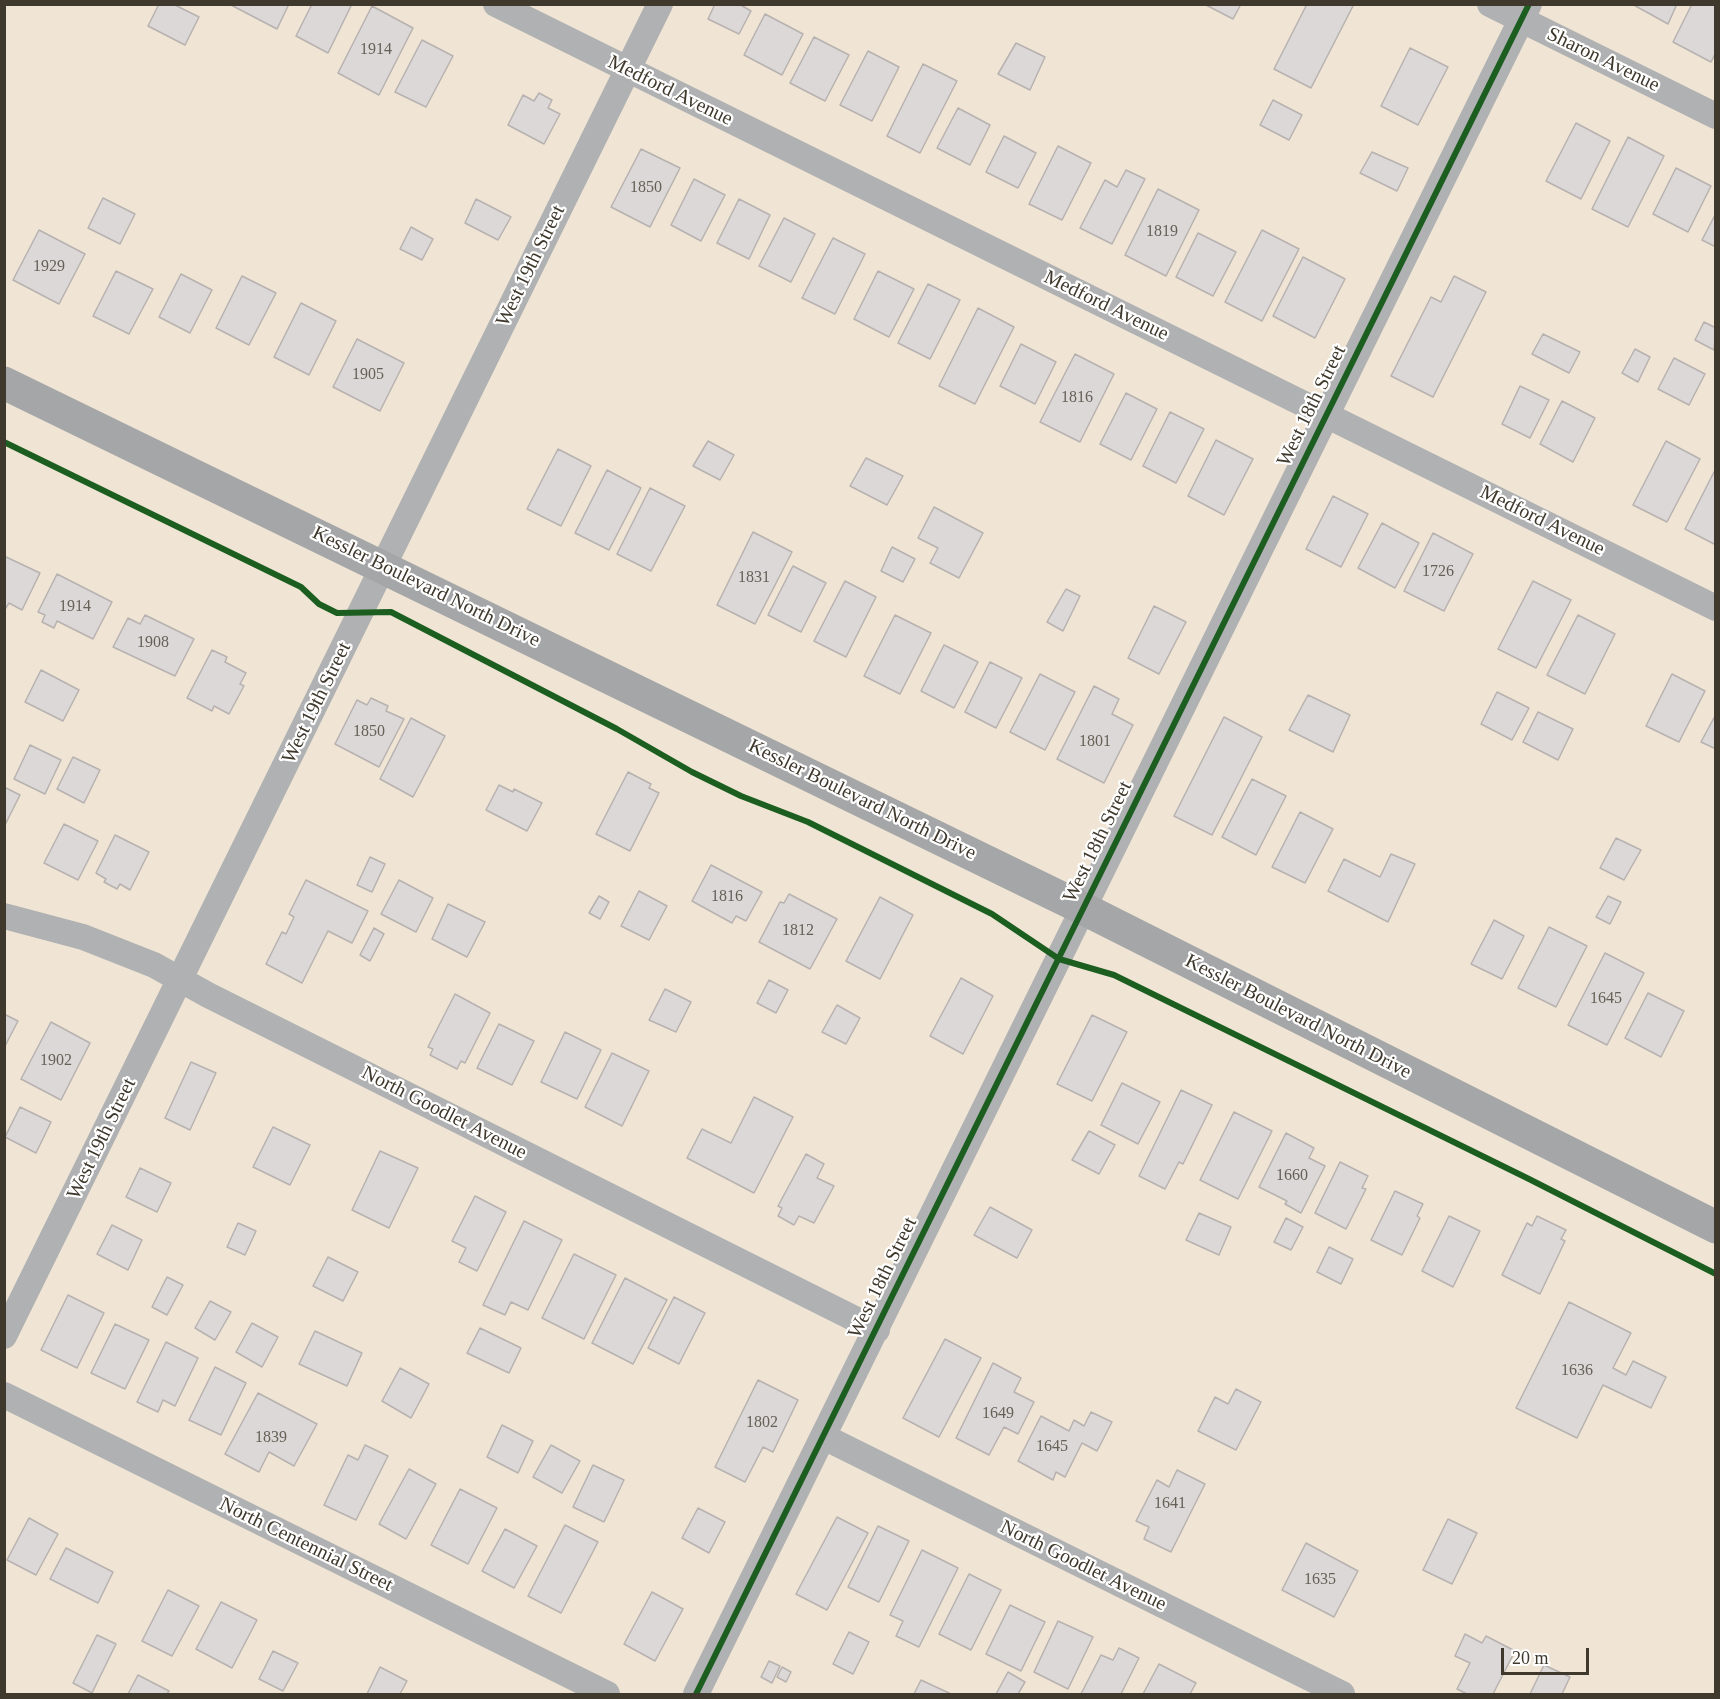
<!DOCTYPE html>
<style>
body{margin:0}
#map{position:relative;width:1720px;height:1699px;overflow:hidden;background:#f0e5d4;font-family:Georgia,serif}
canvas{display:block}
.frame{position:absolute;inset:0;border:6px solid #3f382c;pointer-events:none}
.scale{position:absolute;left:1501px;top:1648px;width:88px;height:27px;box-sizing:border-box;border:3px solid #3f382c;border-top:0;padding-left:8px;font-size:18px;line-height:21px;white-space:nowrap;color:#3f382c;-webkit-text-stroke:4px #fff;paint-order:stroke}
</style>
<div id="map">
<canvas width="1720" height="1699"></canvas>
<div class="frame"></div>
<div class="scale">20 m</div>
</div>
<script>
const ctx = document.querySelector('canvas').getContext('2d');
ctx.lineJoin = 'round';
function paint(path, color) { ctx.fillStyle = color; ctx.fill(path, 'evenodd'); }
const shape = rows => new Path2D(rows.map(r => 'M' + r).join(''));
function strokePath(path, color, width, dash) { ctx.strokeStyle = color; ctx.lineWidth = width; ctx.lineCap = dash ? 'butt' : 'round'; ctx.setLineDash(dash || []); ctx.stroke(path); }
function label(font, color, halo, rows, align = 'center') {
  ctx.font = font + ' Georgia,serif'; ctx.lineWidth = 4.5; ctx.setLineDash([]); ctx.textBaseline = 'middle'; ctx.strokeStyle = halo; ctx.fillStyle = color; for (const [text, x, y, turn = 0] of rows) {
    ctx.save(); ctx.translate(x, y); ctx.rotate((+turn || 0) * Math.PI / 180); ctx.textAlign = isNaN(turn) ? turn : align; if (halo) ctx.strokeText(text, 0, 0); ctx.fillText(text, 0, 0); ctx.restore();
  }
}
const building = shape([
 [159,4,173,4,199,17,185,45,148,26,159,4],
 [229,4,289,4,277,29,229,4],
 [312,4,352,4,328,53,296,36,312,4],
 [715,4,739,4,751,11,739,34,708,19,715,4],
 [1204,4,1241,4,1233,19,1204,4],
 [1307,4,1354,4,1311,88,1274,69,1307,4],
 [1632,4,1677,4,1668,24,1632,4],
 [1692,4,1716,4,1716,52,1711,62,1673,42,1692,4],
 [372,6,413,28,379,95,338,73,372,6],
 [765,14,803,34,782,75,744,55,765,14],
 [814,37,849,55,825,101,790,83,814,37],
 [422,40,453,56,426,107,395,92,422,40],
 [1016,43,1045,57,1030,90,998,74,1016,43],
 [1410,48,1448,67,1418,125,1381,106,1410,48],
 [868,51,899,67,872,121,840,105,868,51],
 [923,64,957,81,920,153,887,136,923,64],
 [539,93,552,100,548,108,560,114,544,144,508,125,523,95,534,101,539,93],
 [1273,100,1302,115,1289,140,1260,125,1273,100],
 [958,108,990,125,970,165,937,148,958,108],
 [1576,123,1610,141,1581,199,1546,181,1576,123],
 [1004,136,1036,153,1018,188,986,172,1004,136],
 [1628,137,1664,156,1628,227,1592,209,1628,137],
 [1058,146,1091,163,1062,220,1029,204,1058,146],
 [641,149,680,168,650,227,611,207,641,149],
 [1372,152,1408,168,1397,191,1360,173,1372,152],
 [1676,168,1711,186,1688,232,1653,214,1676,168],
 [1126,170,1145,179,1112,244,1080,228,1105,180,1117,187,1126,170],
 [694,179,725,195,701,241,671,225,694,179],
 [1158,189,1199,210,1166,276,1125,255,1158,189],
 [103,198,135,214,120,244,88,228,103,198],
 [476,199,511,217,498,240,465,223,476,199],
 [739,199,770,215,749,259,717,243,739,199],
 [1716,213,1716,247,1702,240,1716,213],
 [784,218,815,234,791,282,759,266,784,218],
 [411,227,433,239,422,260,400,249,411,227],
 [39,230,85,254,59,304,13,280,39,230],
 [1262,230,1299,249,1262,321,1225,302,1262,230],
 [1198,233,1236,252,1213,296,1176,277,1198,233],
 [833,238,865,254,835,314,802,298,833,238],
 [1303,257,1345,279,1315,338,1273,316,1303,257],
 [116,271,153,289,129,334,93,316,116,271],
 [878,271,914,289,889,337,854,319,878,271],
 [181,274,212,290,190,333,159,317,181,274],
 [242,276,276,293,249,345,216,328,242,276],
 [1454,276,1486,292,1433,397,1391,376,1431,297,1441,302,1454,276],
 [928,284,960,300,930,359,898,343,928,284],
 [301,303,336,321,309,375,274,357,301,303],
 [978,308,1014,327,975,404,939,386,978,308],
 [1704,322,1716,328,1714,350,1695,340,1704,322],
 [1543,334,1580,352,1569,373,1532,354,1543,334],
 [357,339,404,363,380,411,333,387,357,339],
 [1021,344,1056,362,1035,404,1000,386,1021,344],
 [1635,349,1650,357,1638,382,1622,373,1635,349],
 [1075,354,1114,374,1080,442,1040,422,1075,354],
 [1674,358,1705,374,1689,405,1658,389,1674,358],
 [1520,386,1549,400,1530,438,1502,424,1520,386],
 [1126,393,1157,409,1131,460,1100,444,1126,393],
 [1562,401,1595,418,1573,462,1540,444,1562,401],
 [1170,412,1204,429,1176,483,1143,466,1170,412],
 [1216,440,1253,459,1224,515,1188,496,1216,440],
 [708,441,734,455,720,480,693,466,708,441],
 [1666,441,1700,459,1667,522,1633,505,1666,441],
 [558,449,591,466,561,526,527,509,558,449],
 [866,458,903,476,887,505,850,486,866,458],
 [1716,468,1716,545,1685,529,1716,468],
 [607,470,641,488,609,550,575,533,607,470],
 [650,488,685,506,651,571,617,554,650,488],
 [1333,496,1368,514,1341,567,1306,549,1333,496],
 [934,507,983,533,959,578,930,563,938,548,918,538,934,507],
 [1382,523,1419,543,1395,588,1358,568,1382,523],
 [753,532,792,552,755,624,717,605,753,532],
 [1433,533,1473,554,1444,611,1404,591,1433,533],
 [892,547,915,559,903,582,881,571,892,547],
 [4,556,40,573,22,610,9,603,4,611,4,556],
 [793,566,826,583,801,632,768,615,793,566],
 [57,574,112,602,93,639,57,621,54,628,42,622,45,615,38,612,57,574],
 [845,581,876,597,846,657,814,641,845,581],
 [1533,581,1571,600,1536,668,1498,649,1533,581],
 [1066,589,1080,596,1063,631,1047,622,1066,589],
 [1154,606,1186,622,1159,674,1128,658,1154,606],
 [145,615,194,639,175,676,113,647,128,618,140,624,145,615],
 [895,615,931,633,900,694,864,676,895,615],
 [1578,615,1615,634,1585,694,1547,675,1578,615],
 [944,645,978,662,954,708,921,691,944,645],
 [212,650,227,657,225,662,246,673,240,684,244,686,229,714,214,706,212,711,187,698,212,650],
 [990,662,1022,678,996,728,965,712,990,662],
 [41,670,79,690,63,721,25,702,41,670],
 [1040,674,1075,692,1045,750,1010,732,1040,674],
 [1672,674,1705,691,1679,742,1646,726,1672,674],
 [1094,686,1119,699,1112,714,1133,725,1104,783,1057,759,1094,686],
 [1497,692,1529,708,1512,740,1481,724,1497,692],
 [1308,695,1350,715,1333,752,1289,730,1308,695],
 [371,698,388,706,386,711,404,719,379,767,335,744,357,700,367,705,371,698],
 [1538,712,1573,729,1558,760,1523,742,1538,712],
 [1716,714,1716,749,1701,742,1716,714],
 [1224,717,1262,737,1212,835,1174,816,1224,717],
 [411,718,445,736,413,797,380,779,411,718],
 [30,745,61,760,45,794,14,779,30,745],
 [73,757,100,770,84,803,57,789,73,757],
 [628,772,651,784,649,788,659,793,630,851,596,834,628,772],
 [1252,779,1286,796,1256,855,1222,837,1252,779],
 [499,785,513,792,514,789,542,803,527,831,486,810,499,785],
 [4,787,20,795,4,827,4,787],
 [1300,812,1333,829,1305,883,1272,867,1300,812],
 [64,824,98,841,78,880,44,863,64,824],
 [115,835,149,852,130,890,120,884,117,889,104,882,106,879,96,873,115,835],
 [1616,838,1641,850,1624,880,1600,868,1616,838],
 [1391,854,1415,864,1388,922,1328,891,1344,859,1380,877,1391,854],
 [370,857,385,864,372,892,357,885,370,857],
 [711,865,762,892,746,921,736,916,732,923,692,901,711,865],
 [306,880,368,911,352,943,328,931,302,983,266,964,282,932,286,934,294,917,289,914,306,880],
 [399,880,433,898,416,932,381,914,399,880],
 [639,891,667,906,649,940,621,926,639,891],
 [789,894,837,919,810,969,759,942,780,902,784,903,789,894],
 [599,896,609,902,600,919,589,913,599,896],
 [1608,896,1621,902,1610,924,1596,917,1608,896],
 [880,897,913,915,880,979,846,961,880,897],
 [448,904,485,922,467,957,432,939,448,904],
 [1494,920,1524,936,1502,979,1471,964,1494,920],
 [1549,927,1587,946,1556,1007,1518,988,1549,927],
 [374,928,384,934,370,961,360,955,374,928],
 [1605,953,1644,973,1607,1045,1568,1025,1605,953],
 [961,978,993,996,963,1054,930,1036,961,978],
 [769,980,788,990,776,1013,757,1003,769,980],
 [665,989,691,1002,676,1032,649,1020,665,989],
 [1648,993,1684,1011,1661,1057,1625,1038,1648,993],
 [455,994,490,1013,465,1063,461,1061,457,1069,430,1055,433,1049,428,1047,455,994],
 [837,1005,860,1018,846,1044,822,1032,837,1005],
 [4,1014,18,1021,4,1048,4,1014],
 [1092,1015,1127,1032,1092,1101,1057,1084,1092,1015],
 [51,1022,90,1043,61,1100,21,1079,51,1022],
 [499,1024,534,1041,512,1085,477,1068,499,1024],
 [565,1032,601,1050,577,1099,541,1082,565,1032],
 [612,1053,649,1071,622,1126,585,1107,612,1053],
 [191,1062,216,1073,190,1130,165,1118,191,1062],
 [1122,1083,1160,1102,1138,1144,1101,1125,1122,1083],
 [1181,1090,1212,1105,1183,1164,1179,1162,1165,1189,1139,1176,1181,1090],
 [754,1097,793,1117,754,1193,687,1158,702,1129,731,1143,754,1097],
 [20,1107,51,1122,36,1153,5,1137,20,1107],
 [1234,1112,1272,1131,1238,1199,1200,1180,1234,1112],
 [273,1127,310,1145,290,1185,253,1167,273,1127],
 [1089,1131,1115,1145,1099,1174,1072,1160,1089,1131],
 [1286,1133,1314,1148,1309,1158,1325,1166,1301,1213,1285,1204,1287,1201,1259,1187,1286,1133],
 [380,1151,418,1168,389,1228,352,1210,380,1151],
 [806,1154,824,1164,817,1178,834,1186,814,1223,799,1216,794,1225,778,1216,782,1208,778,1206,806,1154],
 [1340,1162,1368,1176,1362,1188,1366,1189,1346,1229,1315,1213,1340,1162],
 [140,1168,171,1183,157,1212,126,1197,140,1168],
 [1395,1191,1423,1204,1417,1216,1420,1218,1402,1255,1371,1240,1395,1191],
 [475,1196,506,1212,477,1271,459,1262,466,1248,452,1241,475,1196],
 [990,1207,1032,1230,1017,1258,974,1235,990,1207],
 [1199,1213,1231,1227,1219,1255,1186,1240,1199,1213],
 [1449,1216,1480,1231,1453,1287,1422,1271,1449,1216],
 [1537,1216,1566,1230,1561,1239,1565,1241,1540,1294,1502,1275,1527,1223,1532,1226,1537,1216],
 [1286,1218,1303,1227,1291,1250,1274,1242,1286,1218],
 [524,1221,562,1240,528,1310,511,1302,505,1315,483,1305,524,1221],
 [238,1223,256,1231,245,1255,227,1247,238,1223],
 [112,1225,142,1240,128,1270,97,1254,112,1225],
 [1329,1247,1353,1259,1341,1284,1317,1272,1329,1247],
 [574,1254,616,1275,584,1339,542,1318,574,1254],
 [328,1257,358,1272,343,1301,313,1286,328,1257],
 [167,1277,183,1285,167,1315,152,1307,167,1277],
 [625,1278,667,1300,633,1364,592,1343,625,1278],
 [68,1295,104,1313,77,1368,41,1350,68,1295],
 [674,1297,705,1313,679,1364,648,1348,674,1297],
 [210,1301,231,1312,215,1340,195,1328,210,1301],
 [1569,1302,1631,1333,1613,1368,1626,1375,1633,1361,1666,1377,1651,1408,1603,1385,1577,1438,1516,1408,1569,1302],
 [252,1323,278,1337,262,1367,236,1352,252,1323],
 [115,1324,149,1340,125,1389,91,1373,115,1324],
 [480,1328,521,1348,509,1373,467,1353,480,1328],
 [315,1331,362,1353,347,1386,299,1364,315,1331],
 [945,1339,981,1358,939,1437,903,1418,945,1339],
 [166,1342,198,1358,175,1406,163,1400,158,1412,137,1402,166,1342],
 [993,1363,1021,1378,1014,1392,1034,1402,1018,1434,1004,1427,989,1455,956,1438,993,1363],
 [215,1367,246,1383,221,1435,189,1420,215,1367],
 [400,1368,429,1384,411,1418,382,1401,400,1368],
 [758,1380,798,1400,773,1452,763,1447,745,1482,715,1467,758,1380],
 [1236,1389,1261,1402,1236,1450,1198,1431,1215,1397,1228,1404,1236,1389],
 [258,1393,317,1424,294,1466,269,1452,259,1472,225,1454,258,1393],
 [1091,1412,1112,1422,1097,1451,1082,1443,1065,1477,1056,1472,1053,1480,1018,1461,1041,1416,1069,1431,1074,1420,1084,1426,1091,1412],
 [502,1425,533,1441,518,1473,487,1457,502,1425],
 [365,1445,388,1456,356,1520,324,1505,348,1455,358,1460,365,1445],
 [551,1445,580,1461,562,1493,533,1477,551,1445],
 [593,1465,624,1480,604,1522,573,1507,593,1465],
 [409,1469,436,1484,406,1539,379,1524,409,1469],
 [1177,1470,1205,1484,1171,1552,1144,1539,1149,1527,1136,1521,1157,1480,1169,1487,1177,1470],
 [460,1489,497,1508,468,1564,431,1545,460,1489],
 [698,1508,725,1522,709,1553,682,1538,698,1508],
 [837,1517,868,1533,827,1610,796,1594,837,1517],
 [29,1518,58,1534,36,1575,7,1560,29,1518],
 [1448,1519,1477,1533,1452,1584,1423,1570,1448,1519],
 [565,1525,598,1542,561,1613,528,1596,565,1525],
 [878,1526,909,1541,879,1602,848,1587,878,1526],
 [505,1529,537,1546,514,1588,482,1571,505,1529],
 [1306,1543,1358,1571,1334,1617,1282,1590,1306,1543],
 [66,1548,113,1572,98,1603,50,1579,66,1548],
 [922,1550,958,1568,919,1647,896,1636,903,1621,890,1615,922,1550],
 [969,1574,1001,1590,971,1650,939,1634,969,1574],
 [168,1590,199,1606,172,1656,142,1641,168,1590],
 [652,1592,683,1609,655,1661,624,1644,652,1592],
 [221,1602,257,1620,232,1668,196,1649,221,1602],
 [1010,1605,1045,1622,1021,1671,986,1654,1010,1605],
 [1058,1621,1093,1637,1068,1689,1034,1672,1058,1621],
 [849,1632,869,1642,853,1674,833,1664,849,1632],
 [1465,1634,1482,1643,1486,1636,1515,1651,1493,1694,1467,1694,1457,1689,1470,1663,1455,1656,1465,1634],
 [97,1635,116,1644,92,1693,73,1683,97,1635],
 [1119,1648,1139,1658,1121,1694,1081,1694,1101,1655,1113,1660,1119,1648],
 [273,1651,298,1663,283,1691,259,1679,273,1651],
 [769,1661,780,1666,772,1683,761,1677,769,1661],
 [1159,1664,1196,1683,1190,1694,1143,1694,1159,1664],
 [1544,1665,1570,1677,1562,1694,1530,1694,1544,1665],
 [380,1667,407,1681,400,1694,367,1694,380,1667],
 [782,1667,791,1672,786,1682,777,1677,782,1667],
 [1008,1672,1025,1682,1018,1694,996,1694,1008,1672],
 [138,1675,169,1691,167,1694,128,1694,138,1675],
 [921,1680,951,1694,914,1694,921,1680]
]);
paint(building, '#ddd8d8');
strokePath(building, '#b7b2b0', 1.5);
strokePath(shape([
 [496,4,1716,608],
 [1490,4,1716,116],
 [4,916,83,937,154,965,208,995,877,1330],
 [4,1336,660,4],
 [4,1395,607,1694],
 [824,1437,1342,1694],
 [696,1694,1529,4]
]), '#b0b1b2', 26);
strokePath(shape([
 [4,383,1084,909,1716,1227]
]), '#a5a6a8', 33);
strokePath(shape([
 [4,442,301,587,319,604,337,613,391,612,617,729,692,772,741,796,808,822,992,914,1059,959,1114,975,1529,1179,1716,1274],
 [696,1694,1529,4]
]), '#1b5e20', 6);
label('16px', '#666057', null, [
 ["1914",376,50],
 ["1850",646,188],
 ["1819",1162,232],
 ["1929",49,267],
 ["1905",368,375],
 ["1816",1077,398],
 ["1726",1438,572],
 ["1831",754,578],
 ["1914",75,607],
 ["1908",153,643],
 ["1850",369,732],
 ["1801",1095,742],
 ["1816",727,897],
 ["1812",798,931],
 ["1645",1606,999],
 ["1902",56,1061],
 ["1660",1292,1176],
 ["1636",1577,1371],
 ["1649",998,1414],
 ["1802",762,1423],
 ["1839",271,1438],
 ["1645",1052,1447],
 ["1641",1170,1504],
 ["1635",1320,1580]
]);
label('20px', '#3f382c', '#fff', [
 ["Sharon Avenue",1603,60,26],
 ["Medford Avenue",670,91,26],
 ["West 19th Street",531,266,-64],
 ["Medford Avenue",1106,306,26],
 ["West 18th Street",1312,406,-64],
 ["Medford Avenue",1542,521,26],
 ["Kessler Boulevard North Drive",426,587,26],
 ["West 19th Street",317,703,-64],
 ["Kessler Boulevard North Drive",862,800,26],
 ["West 18th Street",1098,842,-64],
 ["Kessler Boulevard North Drive",1298,1017,27],
 ["North Goodlet Avenue",444,1113,27],
 ["West 19th Street",102,1139,-64],
 ["West 18th Street",883,1278,-64],
 ["North Centennial Street",306,1545,26],
 ["North Goodlet Avenue",1083,1566,26]
]);
</script>
